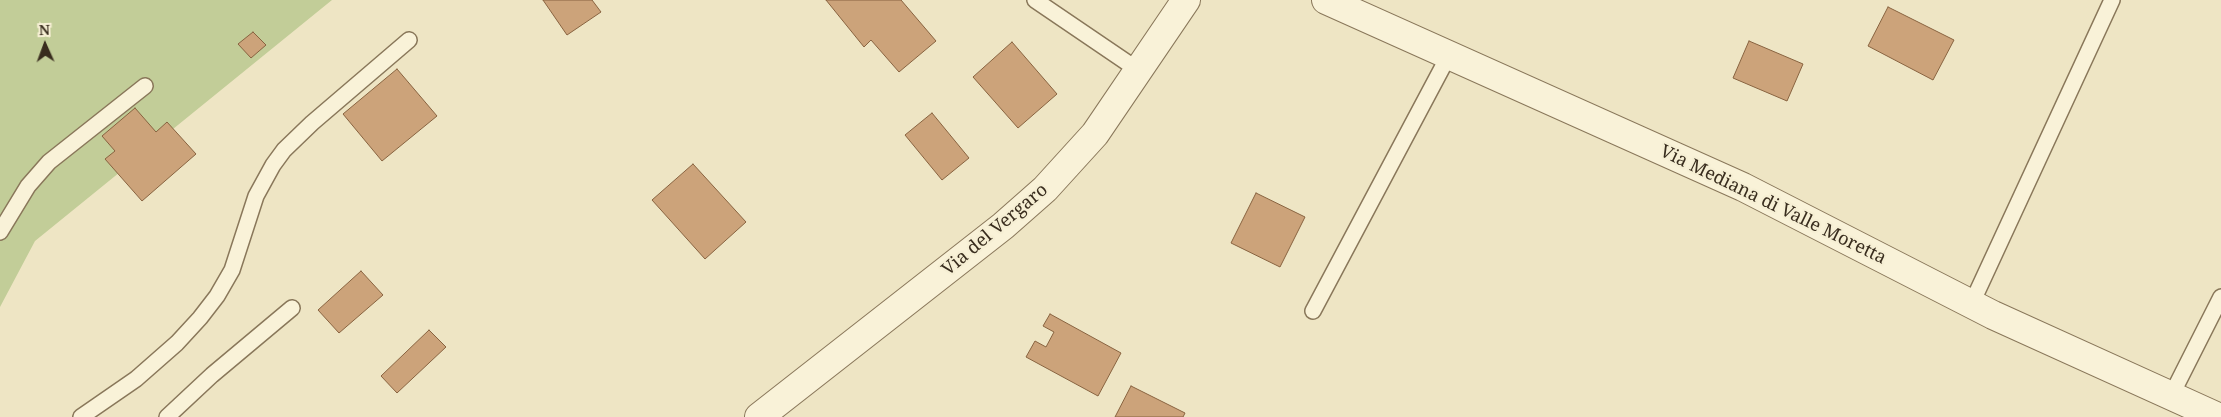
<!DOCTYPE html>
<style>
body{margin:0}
#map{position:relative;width:2221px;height:417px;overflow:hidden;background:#eee5c4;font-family:"Noto Serif",serif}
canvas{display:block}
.north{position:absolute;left:20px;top:20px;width:50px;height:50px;-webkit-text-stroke:4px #f6efd4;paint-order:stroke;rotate:358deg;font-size:14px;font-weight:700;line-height:20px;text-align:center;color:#392d1e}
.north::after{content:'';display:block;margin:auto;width:18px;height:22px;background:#392d1e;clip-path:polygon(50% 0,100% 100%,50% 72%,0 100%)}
</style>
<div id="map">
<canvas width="2221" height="417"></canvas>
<div class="north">N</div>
</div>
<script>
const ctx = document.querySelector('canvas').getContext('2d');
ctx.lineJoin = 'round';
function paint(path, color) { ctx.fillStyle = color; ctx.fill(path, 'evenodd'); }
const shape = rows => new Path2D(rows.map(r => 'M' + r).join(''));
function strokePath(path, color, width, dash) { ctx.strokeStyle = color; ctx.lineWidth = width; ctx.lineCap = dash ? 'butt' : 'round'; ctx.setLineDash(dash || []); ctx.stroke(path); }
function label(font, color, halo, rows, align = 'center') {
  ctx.font = font + ' "Noto Serif",serif'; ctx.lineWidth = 4.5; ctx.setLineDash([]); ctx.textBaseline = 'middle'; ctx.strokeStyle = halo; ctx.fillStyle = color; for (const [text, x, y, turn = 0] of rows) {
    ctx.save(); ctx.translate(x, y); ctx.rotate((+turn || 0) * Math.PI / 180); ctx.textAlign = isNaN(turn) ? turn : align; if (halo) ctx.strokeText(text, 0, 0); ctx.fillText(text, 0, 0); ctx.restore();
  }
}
paint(shape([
 [0,0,332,0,35,241,0,307]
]), '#c2cd98');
const building = shape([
 [543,0,592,0,601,12,567,35,543,0],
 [826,0,901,0,936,41,899,72,871,40,864,47,826,0],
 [1888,7,1954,40,1933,80,1868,46,1888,7],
 [253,32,266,45,251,58,238,44,253,32],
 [1749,41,1803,64,1787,101,1733,78,1749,41],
 [1012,42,1057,94,1018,128,973,77,1012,42],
 [397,69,437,116,382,161,343,114,397,69],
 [135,108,156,132,167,122,196,154,142,201,105,159,115,151,102,136,135,108],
 [932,113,969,158,942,180,905,135,932,113],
 [693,164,746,222,705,259,652,200,693,164],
 [1256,193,1305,217,1280,267,1231,243,1256,193],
 [361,271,383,295,339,333,318,310,361,271],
 [1050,314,1121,353,1098,396,1026,357,1035,341,1046,347,1054,332,1043,326,1050,314],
 [429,330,446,347,397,393,381,376,429,330],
 [1131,386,1185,413,1183,417,1115,417,1131,386]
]);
paint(building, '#cca37a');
strokePath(building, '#886340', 1);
const lane = shape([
 [1035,0,1138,70],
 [0,232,28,186,49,162,145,86],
 [1971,305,2112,0],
 [1313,311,1449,55],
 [2171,396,2221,297],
 [81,417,136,379,177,343,200,318,217,296,232,270,256,196,273,165,284,150,312,123,409,40],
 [167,417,212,375,292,308]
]);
const street = shape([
 [1326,0,1743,187,1993,315,2218,417],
 [759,417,1003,226,1045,189,1095,134,1186,0]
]);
strokePath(lane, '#89775a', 18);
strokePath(street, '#89775a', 30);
strokePath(lane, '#f9f2d8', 15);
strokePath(street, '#f9f2d8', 28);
label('18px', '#392d1e', '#f6efd4', [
 ["Via Mediana di Valle Moretta",1773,205,26],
 ["Via del Vergaro",995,230,-40]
]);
</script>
